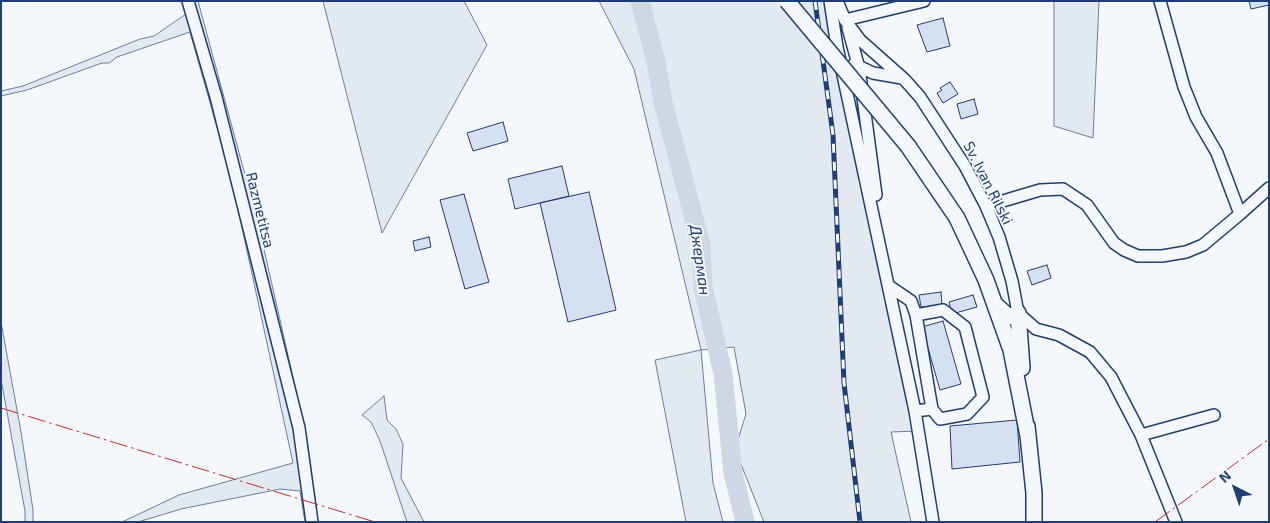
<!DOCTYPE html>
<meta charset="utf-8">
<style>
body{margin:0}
#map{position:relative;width:1270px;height:523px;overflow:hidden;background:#f4f7fb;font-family:"Exo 2",sans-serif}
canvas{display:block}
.frame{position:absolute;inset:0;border:2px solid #1d3f73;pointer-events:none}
.north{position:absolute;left:1210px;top:463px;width:50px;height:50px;-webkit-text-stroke:4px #f4f7fb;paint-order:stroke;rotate:319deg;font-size:14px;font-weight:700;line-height:20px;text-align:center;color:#1d3f73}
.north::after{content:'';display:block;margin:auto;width:18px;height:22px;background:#1d3f73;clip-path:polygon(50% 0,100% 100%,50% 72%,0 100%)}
</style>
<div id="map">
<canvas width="1270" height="523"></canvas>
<div class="frame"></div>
<div class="north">N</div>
</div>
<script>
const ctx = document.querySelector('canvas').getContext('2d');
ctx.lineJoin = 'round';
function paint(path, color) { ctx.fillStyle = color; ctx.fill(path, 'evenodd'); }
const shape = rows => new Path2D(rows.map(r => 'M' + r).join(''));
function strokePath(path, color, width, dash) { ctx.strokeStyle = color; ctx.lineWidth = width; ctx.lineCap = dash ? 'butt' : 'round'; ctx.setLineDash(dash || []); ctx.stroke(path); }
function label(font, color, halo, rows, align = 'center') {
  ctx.font = font + ' "Exo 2",sans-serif'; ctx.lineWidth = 4; ctx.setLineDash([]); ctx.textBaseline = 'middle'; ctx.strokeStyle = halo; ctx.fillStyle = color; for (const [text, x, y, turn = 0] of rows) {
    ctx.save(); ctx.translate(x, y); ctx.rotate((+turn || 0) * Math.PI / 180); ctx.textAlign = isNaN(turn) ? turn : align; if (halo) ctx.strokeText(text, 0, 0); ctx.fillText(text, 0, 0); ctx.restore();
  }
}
const green = shape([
 [183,1,198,1,258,223,307,439,318,522,305,522,300,491,280,489,181,509,138,522,122,522,179,495,293,463,231,177,190,32,117,57,109,63,102,63,27,90,1,96,1,91,23,86,140,39,154,36,186,14,183,1],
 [323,1,464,1,487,45,382,233,323,1],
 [599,1,830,1,918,431,891,432,911,522,764,522,735,449,746,414,734,347,701,350,713,483,723,522,686,522,655,360,701,350,634,69,599,1],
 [1054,1,1099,1,1093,138,1054,126,1054,1],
 [1,322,21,432,33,510,33,522,25,522,25,511,1,379,1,322],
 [384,396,387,420,396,429,403,444,401,478,424,522,407,522,380,441,371,422,362,415,384,396]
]);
paint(green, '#e3e9f0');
strokePath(green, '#687fa3', 1);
strokePath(shape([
 [640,1,656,62,663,102,701,245,703,287,723,374,733,473,745,522]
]), '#cfd7e4', 19);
const building = shape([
 [1249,1,1269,1,1269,5,1251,9,1249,1],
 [943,18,950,46,927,52,917,25,943,18],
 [950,82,958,94,943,103,937,93,942,90,940,88,950,82],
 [974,99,978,114,961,119,957,104,974,99],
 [503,122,508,141,473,151,467,133,503,122],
 [562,166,569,196,515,209,508,179,562,166],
 [589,192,616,310,568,322,540,203,589,192],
 [464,194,489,282,465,289,440,200,464,194],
 [429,237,431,247,415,251,413,241,429,237],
 [1047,265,1051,278,1032,285,1027,271,1047,265],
 [941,292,942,305,921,307,919,295,941,292],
 [973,295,977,307,952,314,949,302,973,295],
 [943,321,961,384,940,390,922,327,943,321],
 [1017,420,1020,462,952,469,950,426,1017,420]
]);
paint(building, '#d5e0f0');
strokePath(building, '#1d3f73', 1);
const minor = shape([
 [188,1,216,97,299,428,312,522],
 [830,1,837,47,915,411,933,522],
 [837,1,845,20,860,40,904,79,920,97,965,166,986,206,999,237,1012,281,1018,313,1036,329,1059,335,1090,352,1111,377,1141,435,1176,522],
 [845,20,924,1],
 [848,28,859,68,876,195],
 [854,64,873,73,902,78],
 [986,206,1040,190,1063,189,1087,205,1114,243,1124,250,1138,256,1162,256,1186,252,1203,245,1240,214,1217,153,1196,117,1184,87,1160,1],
 [1240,214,1269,188],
 [889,286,911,301,916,315,932,409,915,411],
 [916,315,943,310,965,327,983,397,967,414,940,419,932,409],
 [1141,435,1214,415]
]);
const major = shape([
 [908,146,957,218,986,280,1011,350,1028,436],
 [996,305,1009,317,1018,313,1022,368],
 [1027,426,1034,493,1034,522]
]);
strokePath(minor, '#1d3f73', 14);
strokePath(major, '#1d3f73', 18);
strokePath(minor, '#f4f7fb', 11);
strokePath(major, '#f4f7fb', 15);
const rail = shape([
 [815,1,833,135,844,383,860,522]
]);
strokePath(rail, '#1d3f73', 5);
strokePath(rail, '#f4f7fb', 3, [9]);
const majorBridge = shape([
 [787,1,908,146]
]);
strokePath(majorBridge, '#1d3f73', 18, []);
strokePath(majorBridge, '#f4f7fb', 15);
strokePath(shape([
 [1,408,375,522],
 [1155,522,1269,439]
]), '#c62828', 1, [18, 4, 2.5, 4]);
label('15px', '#1d3f73', '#f4f7fb', [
 ["Sv. Ivan Rilski",988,183,63],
 ["Razmetitsa",260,210,76]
]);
label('italic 16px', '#1d3f73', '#f4f7fb', [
 ["Джерман",700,260,82]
]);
</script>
